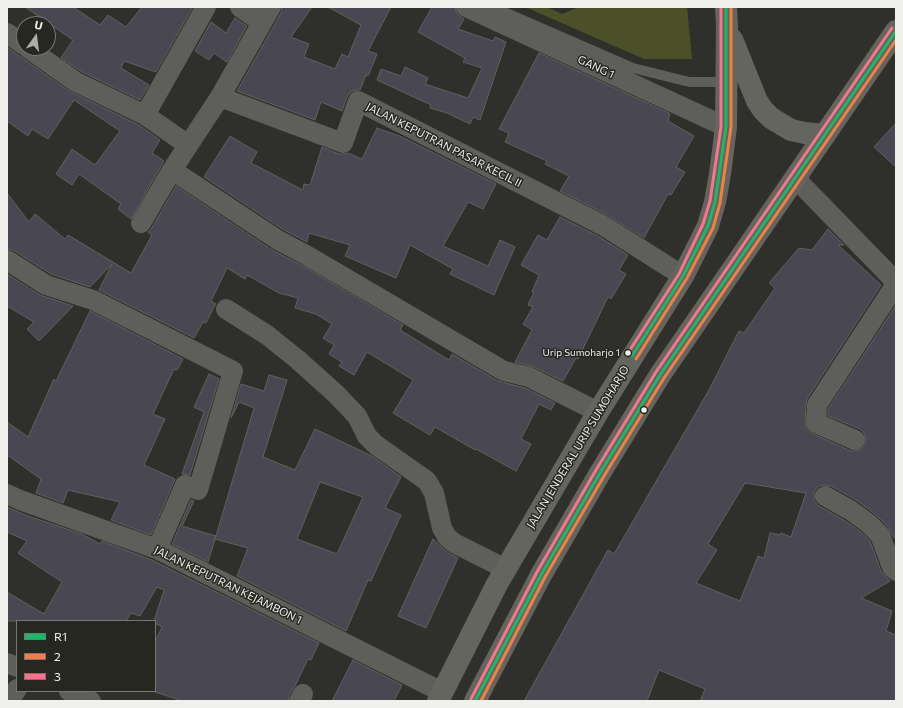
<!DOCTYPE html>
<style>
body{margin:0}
#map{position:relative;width:903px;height:708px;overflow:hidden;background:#2f302b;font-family:Commissioner,sans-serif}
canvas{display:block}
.frame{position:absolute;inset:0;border:8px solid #f0f0ec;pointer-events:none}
.legend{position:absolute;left:16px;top:620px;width:140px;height:72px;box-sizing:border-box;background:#262721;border:1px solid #777772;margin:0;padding:5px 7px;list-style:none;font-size:12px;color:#f0f0ec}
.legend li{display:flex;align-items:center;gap:8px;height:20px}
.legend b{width:20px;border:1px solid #777772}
.north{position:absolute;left:16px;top:16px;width:40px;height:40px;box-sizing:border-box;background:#262721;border:1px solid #777772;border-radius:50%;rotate:14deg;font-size:11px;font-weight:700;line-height:16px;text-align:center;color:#f0f0ec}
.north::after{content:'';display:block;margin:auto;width:14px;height:18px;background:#acada8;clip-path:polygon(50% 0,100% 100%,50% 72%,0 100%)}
</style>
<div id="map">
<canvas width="903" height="708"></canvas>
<div class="frame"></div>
<ul class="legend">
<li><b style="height:5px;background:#1ab867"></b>R1</li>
<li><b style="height:5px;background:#f77d43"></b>2</li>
<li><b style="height:5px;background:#fc738d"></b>3</li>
</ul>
<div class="north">U</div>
</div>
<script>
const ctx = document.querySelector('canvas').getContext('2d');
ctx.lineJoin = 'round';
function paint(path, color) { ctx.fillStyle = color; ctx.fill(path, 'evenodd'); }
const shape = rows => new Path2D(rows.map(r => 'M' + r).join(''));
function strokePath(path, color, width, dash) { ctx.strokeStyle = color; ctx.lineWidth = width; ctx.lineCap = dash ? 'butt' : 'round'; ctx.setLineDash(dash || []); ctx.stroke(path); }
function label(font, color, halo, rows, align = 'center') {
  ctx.font = font + ' Commissioner,sans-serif'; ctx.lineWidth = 3; ctx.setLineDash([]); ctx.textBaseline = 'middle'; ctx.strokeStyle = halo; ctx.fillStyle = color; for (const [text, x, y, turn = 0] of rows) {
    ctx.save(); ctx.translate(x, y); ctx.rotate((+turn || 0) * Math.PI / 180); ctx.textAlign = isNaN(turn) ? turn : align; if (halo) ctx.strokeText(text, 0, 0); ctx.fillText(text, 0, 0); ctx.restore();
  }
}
paint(shape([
 [525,7,547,7,562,14,579,7,687,7,692,59,644,59]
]), '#4b5028');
const building = shape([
 [25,7,73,7,100,25,108,15,126,27,142,7,193,7,156,72,124,61,121,68,149,85,140,100,82,72,61,58,73,40,25,7],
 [282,7,312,7,291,37,309,44,304,57,335,69,342,54,348,57,361,25,328,7,391,7,368,51,377,54,368,76,366,75,360,90,356,90,351,92,347,97,342,111,321,102,315,120,237,91,281,13,282,7],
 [432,7,455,7,457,14,464,19,458,29,493,41,495,37,506,42,480,120,473,117,470,124,447,113,430,108,431,105,377,80,381,69,401,76,405,67,428,78,425,84,468,98,482,68,463,62,465,58,418,32,432,7],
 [235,18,247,26,227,62,214,53,209,60,195,51,211,22,226,33,235,18],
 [7,47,69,91,139,125,160,140,152,153,164,161,131,219,118,209,121,204,79,174,72,185,56,174,72,149,95,165,120,131,74,100,48,139,32,129,28,136,7,121,7,47],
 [539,53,669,113,670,114,668,121,694,136,676,167,685,172,671,195,668,194,644,238,609,216,560,191,569,176,545,164,547,161,505,142,509,133,499,129,539,53],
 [896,123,896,167,874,147,896,123],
 [377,128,402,137,496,184,483,209,468,202,443,246,488,266,500,240,515,247,494,295,450,274,453,269,410,245,396,278,345,256,350,245,309,233,307,242,284,230,204,177,230,136,257,152,251,163,303,190,304,184,310,185,322,147,339,154,345,154,348,153,362,159,377,128],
 [176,186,272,250,305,267,403,325,400,330,449,360,452,354,498,381,525,388,555,403,551,410,539,404,521,439,531,444,516,471,476,449,475,450,435,427,430,435,393,413,413,380,367,352,354,375,339,366,342,362,329,354,334,345,323,338,332,324,316,314,295,308,298,298,279,293,247,275,245,279,227,268,211,301,216,304,215,305,206,323,203,322,194,338,99,290,112,264,90,287,51,274,13,250,7,249,7,193,29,222,35,214,65,239,68,235,131,273,152,235,148,232,151,229,176,186],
 [560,217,598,236,628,255,619,270,626,274,611,299,608,297,578,359,576,358,563,381,534,367,515,362,532,330,523,324,533,307,528,305,534,292,532,292,539,275,521,265,538,235,547,240,560,217],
 [828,229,844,245,838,245,881,285,807,399,806,404,805,423,806,429,811,433,851,451,856,451,861,449,865,445,866,439,864,433,860,429,828,416,828,409,896,305,896,539,893,537,888,527,875,514,856,500,831,486,825,485,819,486,815,490,814,496,815,502,819,506,844,520,861,532,870,541,881,571,890,581,861,598,892,611,886,631,896,635,896,701,700,701,705,689,659,670,647,701,524,701,608,550,614,554,709,390,739,331,744,333,775,288,769,283,799,248,812,250,828,229],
 [745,483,806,493,791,537,781,533,780,535,770,533,764,558,758,556,740,601,696,583,717,550,708,544,745,483],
 [7,274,40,295,73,306,39,341,27,329,34,322,7,306,7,274],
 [90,311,183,359,177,370,174,369,153,414,165,419,144,465,175,479,151,535,111,520,120,502,68,490,63,503,36,493,41,479,7,455,7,422,28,437,54,379,56,381,90,311],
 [209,374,219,379,190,475,182,474,204,412,194,407,209,374],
 [269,375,287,380,263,457,295,470,315,429,372,456,401,477,385,508,401,515,371,581,368,580,346,631,237,576,248,548,215,539,254,408,239,402,231,418,241,384,264,391,269,375],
 [320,482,363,497,337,554,297,539,320,482],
 [191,500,194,501,182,526,216,536,208,562,172,544,191,500],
 [7,507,28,516,82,534,100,544,102,541,152,560,319,643,311,660,308,659,295,686,289,695,288,701,183,701,155,692,155,642,162,627,155,623,155,621,154,621,164,590,157,587,140,616,131,613,126,621,7,621,7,592,44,614,62,582,18,553,27,541,7,532,7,507],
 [433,539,447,552,458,558,426,628,398,616,433,539],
 [353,660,402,685,394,701,332,701,353,660]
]);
paint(building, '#494852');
strokePath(building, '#60605f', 1);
strokePath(shape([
 [493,7,633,68,689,82,727,82]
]), '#5e5f5b', 10);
strokePath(shape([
 [240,7,261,22],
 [466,7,726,127],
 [7,33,24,45],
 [28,48,76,82,145,115,188,145],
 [220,97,343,143,358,101,604,226,683,276],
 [145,115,206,7],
 [172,170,278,240,308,256,504,371,529,377,598,412],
 [796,179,896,282],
 [141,223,172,170,220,97,271,7],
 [7,260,46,285,93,300,233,371,198,490,185,485,157,549],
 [226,309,267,335,297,359,336,394,357,416,367,436,376,445,427,481,434,493,442,528,447,537,454,543,506,569],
 [855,440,816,423,817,405,896,284],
 [7,494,20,500,157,549,442,692],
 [825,496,850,510,868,523,880,535,892,567,896,571],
 [7,663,17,667],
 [69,691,91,701],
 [9,701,17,689],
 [299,701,303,694]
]), '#5e5f5b', 20);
strokePath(shape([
 [732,39,757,101,763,110,771,118,791,130,805,133,825,135],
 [438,701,497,584,598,412,683,276,708,226,715,202,720,174,726,127,727,26,726,7],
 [475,701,541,575,600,473,660,375,896,31]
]), '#64655e', 22);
strokePath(shape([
 [632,356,683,276,708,226,715,202,726,127,726,7],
 [475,701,541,575,600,473,660,375,896,31]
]), '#1ab867', 3);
strokePath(shape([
 [636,359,687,278,713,228,720,203,731,127,731,7],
 [481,701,545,577,604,476,664,378,896,40]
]), '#f77d43', 3);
strokePath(shape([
 [628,353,679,274,703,224,710,201,721,127,721,7],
 [471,699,537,572,596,470,656,372,892,28]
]), '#fc738d', 3);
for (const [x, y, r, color] of [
 [628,353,3.5,"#f0f0ec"],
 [644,410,3.5,"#f0f0ec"]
]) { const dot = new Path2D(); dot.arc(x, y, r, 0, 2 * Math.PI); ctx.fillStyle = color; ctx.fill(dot); strokePath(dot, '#262721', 1.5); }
label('10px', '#f0f0ec', '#262721', [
 ["Urip Sumoharjo 1",620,353]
], 'right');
label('11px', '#f0f0ec', '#262721', [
 ["GANG 1",596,67,25],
 ["JALAN KEPUTRAN PASAR KECIL II",444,145,27],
 ["JALAN JENDERAL URIP SUMOHARJO",578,447,-59],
 ["JALAN KEPUTRAN KEJAMBON 1",228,585,26]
]);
</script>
